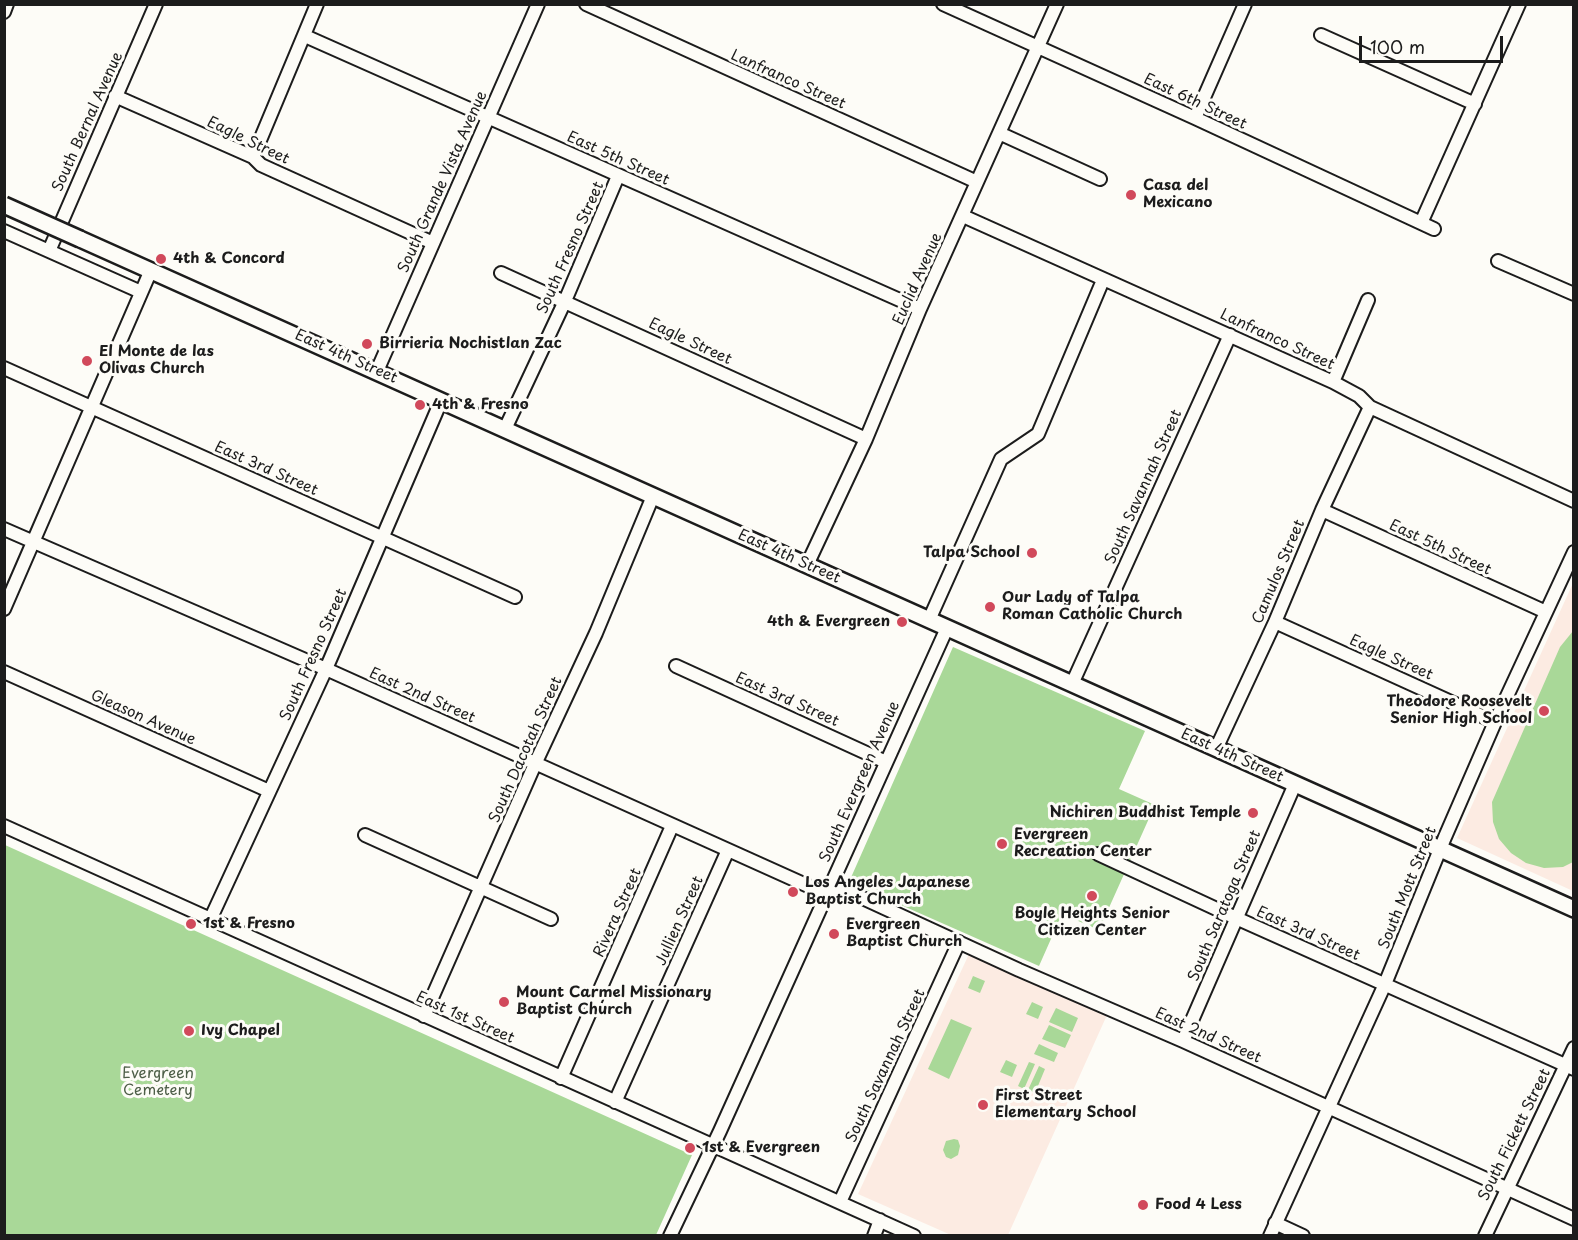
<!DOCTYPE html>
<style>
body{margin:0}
#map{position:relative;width:1578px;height:1240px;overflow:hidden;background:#fdfcf7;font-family:"Playpen Sans",sans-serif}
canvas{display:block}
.frame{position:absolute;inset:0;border:6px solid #1c1c1c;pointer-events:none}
.scale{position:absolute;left:1359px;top:36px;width:144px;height:27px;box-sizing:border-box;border:3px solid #1c1c1c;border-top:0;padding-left:8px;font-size:18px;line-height:21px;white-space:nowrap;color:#1c1c1c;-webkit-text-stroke:4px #fdfcf7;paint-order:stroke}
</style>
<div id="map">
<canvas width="1578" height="1240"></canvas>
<div class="frame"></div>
<div class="scale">100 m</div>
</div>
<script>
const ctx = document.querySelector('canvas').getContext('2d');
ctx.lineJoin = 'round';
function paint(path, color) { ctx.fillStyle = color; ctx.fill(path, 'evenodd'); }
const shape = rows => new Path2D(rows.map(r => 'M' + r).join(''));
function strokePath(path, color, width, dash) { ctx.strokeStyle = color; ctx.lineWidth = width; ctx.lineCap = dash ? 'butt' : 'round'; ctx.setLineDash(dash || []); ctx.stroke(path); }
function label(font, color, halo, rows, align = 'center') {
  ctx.font = font + ' "Playpen Sans",sans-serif'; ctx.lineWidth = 6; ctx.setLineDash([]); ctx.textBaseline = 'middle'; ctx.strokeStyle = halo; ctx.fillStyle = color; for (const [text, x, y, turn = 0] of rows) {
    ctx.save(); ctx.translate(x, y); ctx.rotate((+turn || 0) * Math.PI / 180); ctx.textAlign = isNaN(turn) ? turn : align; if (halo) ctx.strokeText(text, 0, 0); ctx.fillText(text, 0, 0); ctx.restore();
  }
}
paint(shape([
 [1573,583,1573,891,1457,838],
 [969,954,1107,1015,1008,1235,951,1235,858,1194]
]), '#fcebe2');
paint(shape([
 [1573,631,1573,862,1563,867,1544,868,1526,863,1511,853,1499,839,1493,822,1492,802,1560,647],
 [953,647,1145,731,1119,789,1155,805,1099,930,1062,914,1039,966,849,882],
 [5,845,692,1155,656,1235,5,1235],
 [973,976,985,981,980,993,968,988],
 [1032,1002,1043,1007,1038,1019,1026,1014],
 [1056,1008,1078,1018,1072,1032,1049,1022],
 [951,1019,972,1028,949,1079,928,1069],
 [1049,1025,1071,1035,1065,1048,1042,1039],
 [1039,1044,1058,1053,1054,1062,1034,1054],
 [1006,1060,1017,1065,1012,1077,1000,1072],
 [1029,1062,1035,1064,1024,1089,1018,1086],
 [1039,1066,1045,1069,1035,1093,1028,1090],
 [954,1139,958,1140,960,1146,958,1155,951,1159,946,1157,943,1150,946,1141]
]), '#a9d898');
const minor = shape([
 [586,4,977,182],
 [943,4,1195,118,1434,229],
 [4,12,7,4],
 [1321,35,1475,104],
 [305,36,920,309],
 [115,96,253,157,261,165,433,243],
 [1195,118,1245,4],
 [999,133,1100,179],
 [253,157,317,4],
 [963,216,1333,382,1359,396,1370,407,1574,501],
 [1421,223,1519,4],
 [4,231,141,292],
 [49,251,156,4],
 [1498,261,1574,294],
 [501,273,866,439],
 [4,368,515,597],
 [377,371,538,4],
 [1333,382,1368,300],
 [505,429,565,301,618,176],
 [1322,510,1546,612],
 [4,529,326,669,826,894],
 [807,565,866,439,920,309,1057,4],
 [4,609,151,270],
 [929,620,1001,459,1038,434,1103,280],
 [1275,622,1495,722],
 [676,666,886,762],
 [4,672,269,791],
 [1072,684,1230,335],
 [1216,749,1275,622,1322,510,1370,407],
 [4,826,914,1236],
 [365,835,551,919],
 [1098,854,1236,918,1574,1069],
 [829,888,843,889,1019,970,1183,1041,1574,1219],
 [210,920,326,669,441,401],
 [424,1016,535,764,596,633,653,496],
 [1183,1041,1295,784],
 [561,1078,672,826],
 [615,1102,728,850],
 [840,1202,959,942],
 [1275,1223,1303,1236],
 [670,1236,720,1131,947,628],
 [874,1236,880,1220],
 [1270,1236,1385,984,1445,837,1495,722,1574,552],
 [1485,1236,1574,1048]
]);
const major = shape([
 [80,239,1574,909]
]);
strokePath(minor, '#1c1c1c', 16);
strokePath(major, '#1c1c1c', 20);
strokePath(minor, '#fdfcf7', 12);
strokePath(major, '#fdfcf7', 15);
const majorBridge = shape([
 [4,205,80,239]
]);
strokePath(majorBridge, '#1c1c1c', 20, []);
strokePath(majorBridge, '#fdfcf7', 15);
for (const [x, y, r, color] of [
 [1131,195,6,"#d1495b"],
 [161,259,6,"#d1495b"],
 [367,344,6,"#d1495b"],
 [87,361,6,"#d1495b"],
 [420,405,6,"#d1495b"],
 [1032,553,6,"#d1495b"],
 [990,607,6,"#d1495b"],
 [902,622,6,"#d1495b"],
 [1544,711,6,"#d1495b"],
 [1253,813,6,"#d1495b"],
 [1002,844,6,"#d1495b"],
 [793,892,6,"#d1495b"],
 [1092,896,6,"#d1495b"],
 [191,924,6,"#d1495b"],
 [834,934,6,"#d1495b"],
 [504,1002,6,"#d1495b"],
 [189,1031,6,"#d1495b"],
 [983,1105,6,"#d1495b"],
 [690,1148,6,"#d1495b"],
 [1143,1205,6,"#d1495b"]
]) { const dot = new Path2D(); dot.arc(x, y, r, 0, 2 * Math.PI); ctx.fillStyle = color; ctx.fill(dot); strokePath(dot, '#fdfcf7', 2); }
label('15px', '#1c1c1c', '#fdfcf7', [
 ["Lanfranco Street",788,80,24],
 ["East 6th Street",1195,102,25],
 ["South Bernal Avenue",88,122,-66],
 ["Eagle Street",248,141,26],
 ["East 5th Street",618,159,24],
 ["South Grande Vista Avenue",443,182,-66],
 ["South Fresno Street",571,248,-66],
 ["Euclid Avenue",918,279,-66],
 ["Lanfranco Street",1277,340,25],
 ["Eagle Street",690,342,25],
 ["East 4th Street",346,357,24],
 ["East 3rd Street",266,469,24],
 ["South Savannah Street",1144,487,-66],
 ["East 5th Street",1440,548,25],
 ["East 4th Street",789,557,24],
 ["Camulos Street",1279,572,-67],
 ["South Fresno Street",314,655,-66],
 ["Eagle Street",1391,658,24],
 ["East 2nd Street",422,696,24],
 ["East 3rd Street",787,700,24],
 ["Gleason Avenue",143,718,24],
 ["South Dacotah Street",526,750,-66],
 ["East 4th Street",1232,756,24],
 ["South Evergreen Avenue",860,782,-66],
 ["South Mott Street",1408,888,-68],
 ["South Saratoga Street",1225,906,-67],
 ["Rivera Street",618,913,-66],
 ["Jullien Street",680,921,-66],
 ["East 3rd Street",1308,934,24],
 ["East 1st Street",465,1018,24],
 ["East 2nd Street",1208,1036,24],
 ["South Savannah Street",886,1066,-65],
 ["South Fickett Street",1515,1135,-64]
]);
label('bold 15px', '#1c1c1c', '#fdfcf7', [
 ["Casa del",1143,186],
 ["Mexicano",1143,203],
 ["4th & Concord",173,259],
 ["Birrieria Nochistlan Zac",379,344],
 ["El Monte de las",99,352],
 ["Olivas Church",99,369],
 ["4th & Fresno",432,405],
 ["Talpa School",1020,553,"right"],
 ["Our Lady of Talpa",1002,598],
 ["Roman Catholic Church",1002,615],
 ["4th & Evergreen",890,622,"right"],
 ["Theodore Roosevelt",1532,702,"right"],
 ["Senior High School",1532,719,"right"],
 ["Nichiren Buddhist Temple",1241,813,"right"],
 ["Evergreen",1014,835],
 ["Recreation Center",1014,852],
 ["Los Angeles Japanese",805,883],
 ["Baptist Church",805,900],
 ["Boyle Heights Senior",1092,914,"center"],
 ["Citizen Center",1092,931,"center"],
 ["1st & Fresno",203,924],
 ["Evergreen",846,925],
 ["Baptist Church",846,942],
 ["Mount Carmel Missionary",516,993],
 ["Baptist Church",516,1010],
 ["Ivy Chapel",201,1031],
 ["First Street",995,1096],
 ["Elementary School",995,1113],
 ["1st & Evergreen",702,1148],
 ["Food 4 Less",1155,1205]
], 'left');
label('15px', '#4d5e47', '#fdfcf7', [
 ["Evergreen",158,1074],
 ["Cemetery",158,1091]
]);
</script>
